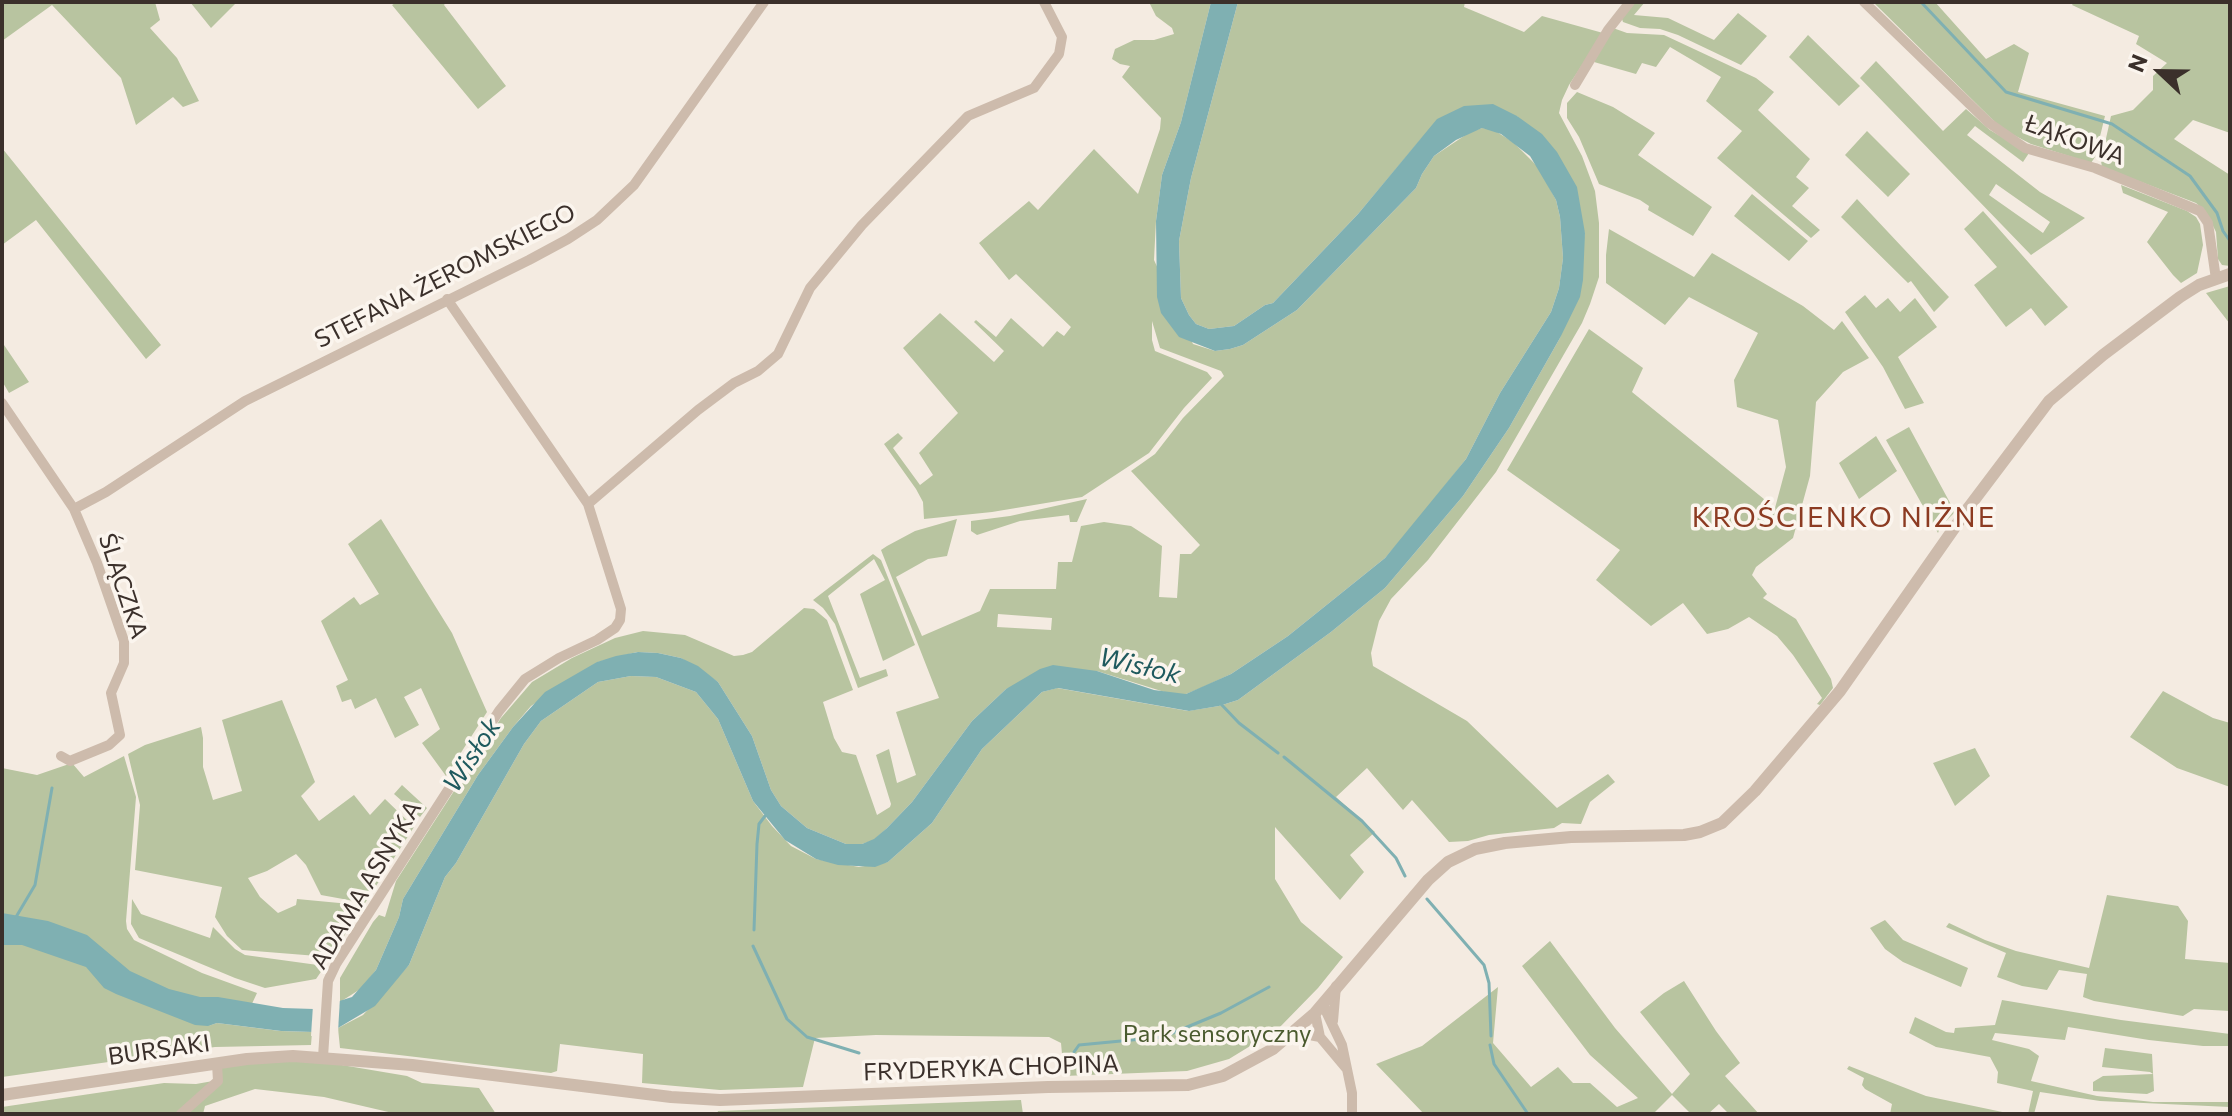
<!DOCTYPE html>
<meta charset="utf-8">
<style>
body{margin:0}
#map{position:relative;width:2232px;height:1116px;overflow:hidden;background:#f4ebe1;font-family:Commissioner,sans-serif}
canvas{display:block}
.frame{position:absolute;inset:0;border:4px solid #3b302b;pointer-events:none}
.north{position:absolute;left:2120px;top:32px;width:80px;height:80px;-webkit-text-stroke:6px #fbf5ee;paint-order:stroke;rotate:292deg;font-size:22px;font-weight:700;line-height:32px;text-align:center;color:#3b302b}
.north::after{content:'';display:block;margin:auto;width:28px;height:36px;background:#3b302b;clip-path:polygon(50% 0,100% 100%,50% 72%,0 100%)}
</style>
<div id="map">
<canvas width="2232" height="1116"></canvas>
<div class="frame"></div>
<div class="north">N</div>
</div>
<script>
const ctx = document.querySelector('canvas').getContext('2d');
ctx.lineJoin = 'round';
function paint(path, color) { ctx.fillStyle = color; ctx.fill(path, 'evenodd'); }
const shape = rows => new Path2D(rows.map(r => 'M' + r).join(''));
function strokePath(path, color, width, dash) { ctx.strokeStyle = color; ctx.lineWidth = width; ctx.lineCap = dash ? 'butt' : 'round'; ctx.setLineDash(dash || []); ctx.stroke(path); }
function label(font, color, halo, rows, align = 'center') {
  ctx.font = font + ' Commissioner,sans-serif'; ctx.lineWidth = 7; ctx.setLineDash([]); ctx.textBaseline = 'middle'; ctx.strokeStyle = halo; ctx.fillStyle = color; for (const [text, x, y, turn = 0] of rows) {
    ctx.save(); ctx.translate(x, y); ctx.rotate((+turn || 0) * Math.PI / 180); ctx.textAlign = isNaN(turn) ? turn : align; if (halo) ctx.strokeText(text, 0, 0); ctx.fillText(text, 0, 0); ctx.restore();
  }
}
paint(shape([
 [2,2,155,2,160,20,150,28,177,58,199,101,183,107,173,97,136,125,121,78,52,5,2,41],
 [190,2,237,2,211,28],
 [397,2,446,2,444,5,506,86,478,109,392,5],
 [1149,2,1211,2,1181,122,1162,175,1156,221,1154,260,1193,344,1215,351,1230,349,1243,345,1297,310,1416,188,1422,174,1434,156,1470,132,1482,128,1492,129,1513,142,1539,168,1556,200,1560,217,1563,258,1559,288,1551,312,1500,393,1466,459,1416,523,1385,558,1288,636,1231,674,1201,688,1186,694,1171,694,1097,671,1006,689,972,721,912,802,887,828,874,840,862,844,846,844,807,828,781,806,771,790,752,736,718,682,681,658,658,653,637,652,598,662,531,706,513,727,478,775,403,899,399,917,376,970,362,988,340,1002,340,978,373,922,379,915,385,917,396,881,501,718,532,682,572,658,615,638,643,631,685,635,734,656,743,655,752,652,804,608,814,609,827,620,853,690,823,702,834,738,842,752,856,755,877,815,890,807,891,804,876,755,889,749,897,783,916,775,896,712,939,698,881,550,887,546,915,531,957,519,947,556,928,559,896,577,922,636,980,611,990,589,1056,589,1058,562,1072,562,1081,526,1104,522,1131,526,1162,546,1159,597,1177,598,1180,554,1191,554,1200,545,1131,471,1155,454,1183,418,1224,376,1221,371,1160,348,1152,321,1152,340,1155,351,1207,372,1212,378,1184,408,1149,453,1082,497,992,512,924,519,923,502,916,489,884,444,898,433,903,438,893,448,920,485,933,475,919,453,958,413,903,348,940,313,994,362,1004,351,974,322,976,320,996,337,1011,318,1043,347,1057,331,1064,336,1071,327,1016,274,1009,280,979,243,1029,201,1038,210,1094,149,1138,194,1160,129,1161,118,1122,77,1130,66,1120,64,1112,59,1115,49,1134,40,1154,40,1174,34,1172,28,1156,16],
 [998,614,1052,618,1051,630,997,627],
 [1238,2,1465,2,1464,7,1524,32,1542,16,1603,33,1569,85,1562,100,1559,113,1582,156,1595,191,1599,223,1599,277,1590,304,1582,323,1496,472,1428,560,1391,599,1379,621,1371,653,1373,666,1467,721,1557,808,1608,774,1615,782,1590,802,1581,824,1562,823,1554,828,1489,835,1468,841,1449,842,1412,800,1403,810,1367,768,1336,797,1375,832,1350,855,1364,872,1340,900,1275,827,1275,879,1301,922,1343,957,1318,988,1278,1029,1229,1059,1187,1071,1064,1076,1061,1043,1049,1037,876,1035,815,1038,803,1087,720,1090,642,1083,643,1054,560,1044,557,1071,551,1073,340,1048,338,1028,363,1015,409,965,445,877,456,863,524,744,541,721,598,682,631,676,656,677,696,692,718,719,753,801,772,826,791,846,816,859,859,867,888,862,932,823,982,749,1042,692,1057,688,1188,711,1219,706,1238,700,1331,632,1385,588,1463,496,1509,428,1560,338,1585,233,1517,116,1421,139,1358,214,1273,303,1265,305,1234,326,1209,329,1196,324,1189,315,1181,298,1179,241,1191,178],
 [1633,2,1645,2,1634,15,1668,18,1714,40,1738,13,1767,36,1741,65,1678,35,1660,29,1640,28,1623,22,1622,19],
 [1873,2,1935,2,1986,59,2014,44,2029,53,2018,92,2105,116,2095,157,2091,163,2031,144,2002,129],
 [2074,2,2230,2,2230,133,2193,120,2174,139,2230,175,2230,266,2222,265,2218,259,2216,232,2206,212,2196,203,2102,167,2101,161,2111,116,2133,110,2153,90,2153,76,2167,63,2136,44,2139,36,2072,5],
 [1613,28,1627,33,1664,35,1756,78,1774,92,1758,110,1810,159,1796,177,1809,188,1792,206,1820,230,1811,238,1717,158,1742,131,1706,101,1721,77,1670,47,1656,67,1642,63,1636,74,1594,62],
 [1808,35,1860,86,1839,106,1789,57],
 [1876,61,1943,131,1966,109,1990,130,2029,153,2023,162,1975,126,1967,135,2040,192,2085,218,2031,255,1860,78],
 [1996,184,2050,222,2043,233,1989,195],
 [1577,92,1613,107,1655,133,1638,155,1712,207,1693,236,1648,210,1649,206,1640,200,1599,184,1579,137,1567,118,1567,103],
 [1867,131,1910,174,1888,197,1845,155],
 [2,148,161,345,146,359,36,220,2,245],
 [2121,185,2187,211,2196,217,2200,224,2203,245,2197,273,2181,283,2173,275,2147,242,2168,212,2123,193],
 [1752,194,1808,241,1789,261,1734,216],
 [1857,199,1949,297,1934,312,1911,281,1908,283,1841,217],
 [1983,211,2068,307,2045,326,2031,308,2006,327,1974,285,1997,267,1964,229],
 [1609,229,1694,277,1712,253,1803,306,1834,330,1842,321,1869,358,1843,372,1816,402,1810,476,1793,538,1756,567,1752,575,1767,594,1763,598,1796,619,1831,679,1833,688,1820,705,1817,704,1822,698,1793,655,1777,636,1749,617,1728,629,1707,634,1683,603,1651,626,1596,580,1620,550,1507,470,1589,329,1643,368,1632,392,1775,508,1786,467,1778,420,1737,407,1734,380,1758,333,1689,297,1665,325,1606,283,1606,255],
 [2230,286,2230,324,2206,293],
 [1865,295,1876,308,1888,298,1900,312,1915,298,1937,327,1898,357,1924,403,1905,409,1883,367,1845,312],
 [2,342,29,382,9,393,2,381],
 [1909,427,1955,512,1940,527,1938,533,1886,440],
 [1876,436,1897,471,1859,499,1839,463],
 [1087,499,1077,522,1070,522,1069,515,1020,521,977,535,971,531,971,521,1010,516],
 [381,519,452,633,487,712,446,776,422,743,440,729,421,688,404,697,419,725,395,738,376,698,355,709,351,699,342,702,336,686,348,680,321,621,354,597,360,605,379,594,348,544],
 [873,554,881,560,915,645,883,661,860,594,885,580,874,559,828,596,860,678,886,669,888,676,858,688,835,624,823,608,813,600],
 [2163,691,2213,718,2230,723,2230,787,2177,768,2130,737],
 [282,700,315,782,301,796,319,821,354,795,370,815,385,799,414,827,365,903,321,895,306,865,296,854,267,871,248,878,260,897,278,913,296,905,297,899,350,904,362,909,330,957,242,950,227,936,215,917,222,887,135,870,140,805,128,754,145,745,201,727,203,738,203,767,213,800,242,791,222,720],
 [1975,748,1990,776,1955,806,1933,763],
 [124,756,136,797,126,921,127,929,134,940,202,973,257,993,250,1008,208,1026,217,1023,280,1031,312,1032,311,1045,215,1047,2,1077,2,768,37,775,72,763,84,777],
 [402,785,427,808,420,817,394,794],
 [2107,895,2178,906,2188,921,2185,959,2230,963,2230,1011,2194,1009,2183,1016,2094,1001,2083,997,2087,974,2059,970,2047,990,2022,986,1997,977,2006,953,1946,927,1949,923,1985,940,2016,951,2089,968],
 [132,899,141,914,210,938,213,927,235,949,245,955,325,966,316,979,265,988,235,978,139,938,131,924],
 [1885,920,1903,940,1968,968,1961,987,1903,962,1885,949,1870,928],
 [1550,941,1615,1028,1672,1094,1690,1074,1640,1012,1664,993,1684,981,1716,1031,1740,1063,1725,1076,1759,1114,1729,1114,1719,1104,1708,1114,1691,1114,1672,1095,1653,1114,1424,1114,1376,1064,1422,1046,1498,987,1493,1043,1531,1087,1558,1067,1573,1083,1590,1083,1617,1107,1638,1098,1590,1055,1522,966],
 [2002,1000,2121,1020,2230,1034,2230,1046,2203,1046,2149,1040,2068,1027,2065,1040,1995,1033,1992,1040,2029,1049,2039,1056,2031,1081,2097,1096,2153,1102,2230,1102,2230,1107,2100,1101,2040,1092,2034,1114,2028,1114,2033,1091,1997,1083,1998,1072,1990,1057,1936,1047,1909,1033,1915,1017,1946,1032,1954,1033,1955,1028,1995,1025],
 [2105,1048,2152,1054,2154,1091,2147,1094,2093,1091,2093,1082,2103,1076,2153,1074,2150,1072,2102,1067],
 [247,1059,318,1061,407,1076,422,1083,479,1088,496,1114,397,1114,324,1097,255,1089,205,1106,203,1114,2,1114,2,1107,164,1083,196,1084,213,1081,217,1064],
 [1849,1066,1926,1096,2012,1114,1890,1114,1892,1104,1865,1089,1862,1085,1864,1078,1847,1069],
 [1021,1100,1023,1114,717,1114,718,1111]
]), '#b8c4a0');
paint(shape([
 [1211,2,1238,2,1191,178,1179,241,1181,298,1189,315,1196,324,1209,329,1234,326,1265,305,1273,303,1358,214,1437,119,1464,106,1493,104,1517,116,1542,134,1557,152,1577,187,1585,233,1583,280,1580,297,1560,338,1509,428,1463,496,1385,588,1331,632,1238,700,1219,706,1189,711,1058,688,1042,692,982,749,932,823,888,862,875,867,838,865,816,859,785,840,753,801,718,719,696,692,656,677,631,676,598,682,541,721,524,744,456,863,445,877,409,965,375,1006,338,1028,313,1032,281,1031,217,1023,208,1026,195,1025,116,994,104,988,86,967,22,945,2,945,2,913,48,921,87,935,130,971,169,989,200,997,218,997,283,1008,314,1009,352,997,376,970,399,917,403,899,478,775,513,727,545,692,597,662,616,656,638,652,658,653,681,658,698,666,718,682,752,736,771,790,781,806,807,828,846,844,862,844,874,839,887,828,912,802,972,721,1006,689,1040,669,1053,665,1097,671,1154,690,1186,694,1231,674,1288,636,1385,558,1466,459,1500,393,1551,312,1559,288,1563,258,1560,217,1556,200,1530,156,1501,134,1482,128,1456,140,1434,156,1422,174,1416,188,1297,310,1243,345,1230,349,1215,351,1179,337,1161,313,1157,297,1156,221,1162,175,1181,122]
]), '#7fb0b2');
paint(shape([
 [340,998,338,1032,311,1036,313,1005]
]), '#f4ebe1');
strokePath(shape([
 [1921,2,2006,92,2112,124,2190,176,2217,213,2223,231,2230,241],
 [1220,703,1239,723,1278,753],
 [1284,757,1362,821,1396,858,1405,876],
 [1427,899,1484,965,1489,983,1491,1036],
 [16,917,35,885,52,788],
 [754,930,757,844,759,824,765,816],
 [753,946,787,1019,807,1037,859,1053],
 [1490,1045,1494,1064,1528,1114],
 [1074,1052,1079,1045,1163,1037,1221,1013,1269,987]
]), '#7fb0b2', 3);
strokePath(shape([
 [1864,2,1989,123,2025,148,2095,168,2200,211,2208,223,2216,279],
 [1575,85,1608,30,1630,2],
 [2,403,74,509,97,563,124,641,124,663,111,693,120,735,109,745,70,761,61,756],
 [588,504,698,410,734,383,758,371,778,354,810,288,862,225,968,116,1034,88,1059,54,1062,37,1044,2],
 [74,509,106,492,245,401,529,260,568,239,597,220,634,185,764,2],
 [1323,1005,1342,1045,1352,1093,1352,1114],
 [1315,1013,1320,1037,1346,1068],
 [1333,1021,1336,986],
 [1289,1037,1304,1034,1320,1037],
 [323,1057,328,981,336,964,499,711,525,679,559,658,597,640,615,628,620,620,621,609,588,504,447,299],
 [181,1114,218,1081,217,1064]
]), '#cdbbac', 10);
strokePath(shape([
 [2,1095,247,1059,293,1056,412,1065,671,1097,720,1100,1048,1087,1188,1085,1223,1076,1273,1049,1315,1013,1428,880,1448,862,1475,849,1505,843,1571,837,1684,835,1700,832,1722,823,1755,791,1840,691,1969,507,2049,401,2103,355,2180,297,2199,285,2230,274]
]), '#cdbbac', 12);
label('24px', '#3b302b', '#fbf5ee', [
 ["ŁĄKOWA",2075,140,20],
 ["STEFANA ŻEROMSKIEGO",445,276,-27],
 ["ŚLĄCZKA",123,586,72],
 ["ADAMA ASNYKA",366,885,-59],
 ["BURSAKI",159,1050,-8],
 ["FRYDERYKA CHOPINA",991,1068,-2]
]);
label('24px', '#4a5a2e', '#fbf5ee', [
 ["Park sensoryczny",1217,1034]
]);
label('italic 26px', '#1f5a5e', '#fbf5ee', [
 ["Wisłok",1140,666,13],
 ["Wisłok",472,755,-57]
]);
ctx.letterSpacing = '2px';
label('28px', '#8c3b22', '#fbf5ee', [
 ["KROŚCIENKO NIŻNE",1844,518]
]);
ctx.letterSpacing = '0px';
</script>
